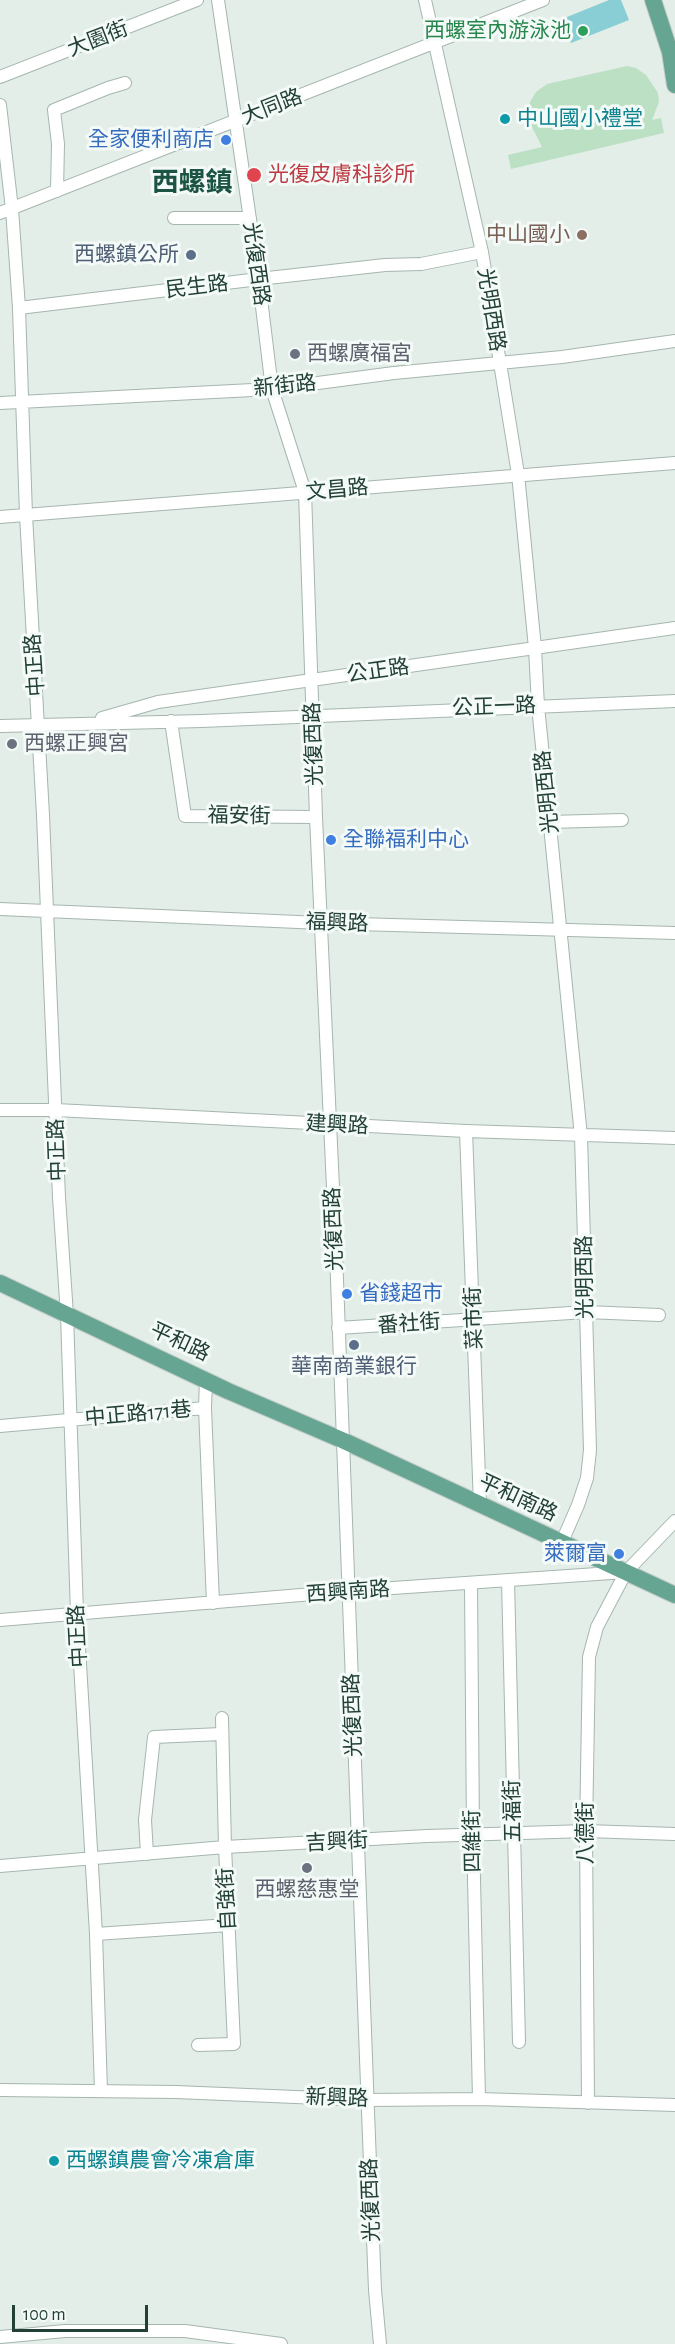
<!DOCTYPE html>
<meta charset="utf-8">
<style>
body{margin:0}
#map{position:relative;width:675px;height:2344px;overflow:hidden;background:#e3eee8;font-family:"Alegreya Sans",sans-serif}
canvas{display:block}
.scale{position:absolute;left:12px;top:2305px;width:136px;height:27px;box-sizing:border-box;border:3px solid #224036;border-top:0;padding-left:8px;font-size:18px;line-height:21px;white-space:nowrap;color:#224036;-webkit-text-stroke:4px #f4faf7;paint-order:stroke}
</style>
<div id="map">
<canvas width="675" height="2344"></canvas>
<div class="scale">100 m</div>
</div>
<script>
const ctx = document.querySelector('canvas').getContext('2d');
ctx.lineJoin = 'round';
function paint(path, color) { ctx.fillStyle = color; ctx.fill(path, 'evenodd'); }
const shape = rows => new Path2D(rows.map(r => 'M' + r).join(''));
function strokePath(path, color, width, dash) { ctx.strokeStyle = color; ctx.lineWidth = width; ctx.lineCap = dash ? 'butt' : 'round'; ctx.setLineDash(dash || []); ctx.stroke(path); }
function label(font, color, halo, rows, align = 'center') {
  ctx.font = font + ' "Alegreya Sans","Noto Sans TC",sans-serif'; ctx.lineWidth = 6; ctx.setLineDash([]); ctx.textBaseline = 'middle'; ctx.strokeStyle = halo; ctx.fillStyle = color; for (const [text, x, y, turn = 0] of rows) {
    ctx.save(); ctx.translate(x, y); ctx.rotate((+turn || 0) * Math.PI / 180); ctx.textAlign = isNaN(turn) ? turn : align; if (halo) ctx.strokeText(text, 0, 0); ctx.fillText(text, 0, 0); ctx.restore();
  }
}
paint(shape([
 [627,66,636,68,646,75,658,93,659,102,652,120,661,118,664,133,511,169,508,155,542,147,532,127,529,113,530,102,536,92,547,84]
]), '#bbe0c3');
paint(shape([
 [609,0,621,0,629,20,571,43,562,19]
]), '#89ced5');
const minor = shape([
 [218,0,258,274,272,389,305,492,316,817,336,1253,368,2112,375,2290,380,2344],
 [425,0,482,252,518,474,535,648,538,706,581,1136,590,1450,587,1478,578,1505,561,1544],
 [0,77,197,0],
 [0,105,12,209,19,308,26,515,43,815,59,1197,67,1315,77,1613,96,1934,101,2091],
 [57,191,58,144,54,110,108,88,125,83],
 [0,213,543,0],
 [174,218,250,218],
 [19,308,259,279,385,265,421,264,482,252],
 [0,403,272,389,394,373,562,357,675,341],
 [0,517,675,463],
 [102,718,158,702,675,628],
 [171,721,185,816,316,817],
 [0,726,202,721,675,701],
 [550,822,622,820],
 [0,909,321,923,675,933],
 [0,1110,56,1110,466,1131,675,1138],
 [466,1131,480,1505],
 [338,1328,586,1312,659,1315],
 [206,1379,205,1408,213,1603],
 [0,1426,205,1408],
 [508,1580,519,2042],
 [471,1583,473,1835,479,2099],
 [0,1620,349,1591,626,1572,675,1521],
 [147,1854,145,1820,154,1737,221,1734],
 [0,1866,225,1847,427,1836,586,1831,675,1834],
 [96,1934,229,1925],
 [198,2045,234,2044,225,1847,222,1718],
 [0,2090,176,2092,367,2100,479,2099,675,2105],
 [588,2103,586,1831,589,1657,597,1627,626,1572],
 [0,2337,65,2331,185,2331,281,2344]
]);
const major = shape([
 [653,0,670,52,675,85],
 [0,1283,228,1391,342,1440,675,1595]
]);
strokePath(minor, '#a5b6af', 14);
strokePath(major, '#c1cac7', 18);
strokePath(minor, '#fff', 12);
strokePath(major, '#66a591', 16);
for (const [x, y, r, color] of [
 [583,31,6,"#2e9e5b"],
 [505,119,6,"#0f9aa8"],
 [226,140,6,"#3f7fe0"],
 [254,175,8,"#e0444e"],
 [582,235,6,"#8d6e63"],
 [191,255,6,"#5c6f8a"],
 [295,354,6,"#6b7280"],
 [12,744,6,"#6b7280"],
 [331,840,6,"#3f7fe0"],
 [347,1294,6,"#3f7fe0"],
 [354,1345,6,"#5c6f8a"],
 [619,1554,6,"#3f7fe0"],
 [307,1868,6,"#6b7280"],
 [54,2161,6,"#0f9aa8"]
]) { const dot = new Path2D(); dot.arc(x, y, r, 0, 2 * Math.PI); ctx.fillStyle = color; ctx.fill(dot); strokePath(dot, '#f4faf7', 2); }
label('21px', '#27864d', '#f4faf7', [
 ["西螺室內游泳池",571,31]
], 'right');
label('21px', '#224036', '#f4faf7', [
 ["大園街",98,39,-21],
 ["大同路",272,107,-21],
 ["光復西路",256,264,82],
 ["民生路",197,287,-7],
 ["光明西路",491,310,81],
 ["新街路",285,386,-6],
 ["文昌路",337,490,-5],
 ["中正路",35,665,-94],
 ["公正路",378,671,-8],
 ["公正一路",494,707,-2],
 ["光復西路",314,744,-92],
 ["光明西路",547,792,-96],
 ["福安街",239,816,1],
 ["福興路",337,923,2],
 ["建興路",337,1125,3],
 ["中正路",57,1150,-92],
 ["光復西路",334,1229,-92],
 ["光明西路",585,1277,-91],
 ["菜市街",474,1318,-92],
 ["番社街",409,1324,-4],
 ["平和路",180,1342,25],
 ["中正路171巷",138,1414,-5],
 ["平和南路",518,1498,25],
 ["西興南路",348,1592,-4],
 ["中正路",78,1636,-93],
 ["光復西路",353,1715,-92],
 ["五福街",513,1811,-91],
 ["八德街",586,1833,-90],
 ["四維街",473,1841,-91],
 ["吉興街",337,1842,-3],
 ["自強街",227,1899,-93],
 ["新興路",337,2098,2],
 ["光復西路",371,2200,-92]
]);
label('21px', '#0d838f', '#f4faf7', [
 ["中山國小禮堂",517,119],
 ["西螺鎮農會冷凍倉庫",66,2161]
], 'left');
label('21px', '#366cbe', '#f4faf7', [
 ["全家便利商店",214,140],
 ["全聯福利中心",343,840,"left"],
 ["省錢超市",359,1294,"left"],
 ["萊爾富",607,1554]
], 'right');
label('21px', '#be3a42', '#f4faf7', [
 ["光復皮膚科診所",268,175]
], 'left');
label('21px', '#785e54', '#f4faf7', [
 ["中山國小",570,235]
], 'right');
label('21px', '#4e5e75', '#f4faf7', [
 ["西螺鎮公所",179,255],
 ["華南商業銀行",354,1367,"center"]
], 'right');
label('21px', '#5b616d', '#f4faf7', [
 ["西螺廣福宮",307,354],
 ["西螺正興宮",24,744],
 ["西螺慈惠堂",307,1890,"center"]
], 'left');
label('bold 27px', '#1c5443', '#f4faf7', [
 ["西螺鎮",192,183]
]);
</script>
